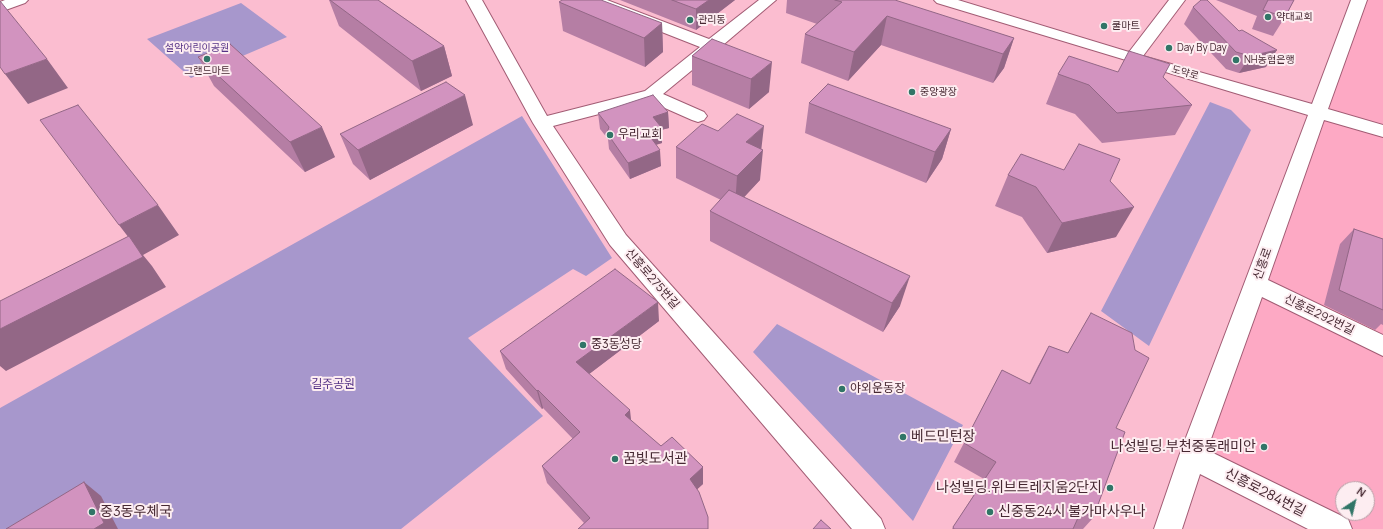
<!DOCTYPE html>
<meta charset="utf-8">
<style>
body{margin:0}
#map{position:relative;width:1383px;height:529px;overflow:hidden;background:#fbbdd0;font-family:Manrope,sans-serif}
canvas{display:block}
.north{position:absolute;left:1335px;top:481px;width:40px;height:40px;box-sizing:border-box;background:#fdedf1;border:1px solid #b49ea5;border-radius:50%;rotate:35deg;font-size:11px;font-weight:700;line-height:16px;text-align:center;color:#462832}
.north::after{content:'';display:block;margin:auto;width:14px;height:18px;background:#317567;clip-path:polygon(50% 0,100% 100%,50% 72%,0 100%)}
</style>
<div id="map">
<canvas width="1383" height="529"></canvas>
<div class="north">N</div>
</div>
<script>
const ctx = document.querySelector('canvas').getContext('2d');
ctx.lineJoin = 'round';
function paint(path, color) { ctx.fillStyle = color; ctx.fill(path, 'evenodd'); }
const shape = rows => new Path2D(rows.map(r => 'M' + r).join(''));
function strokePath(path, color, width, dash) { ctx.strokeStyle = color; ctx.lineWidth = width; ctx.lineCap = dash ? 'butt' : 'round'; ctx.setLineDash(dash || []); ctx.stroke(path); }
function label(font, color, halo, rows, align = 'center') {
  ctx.font = font + ' Manrope,"Noto Sans KR",sans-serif'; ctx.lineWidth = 4; ctx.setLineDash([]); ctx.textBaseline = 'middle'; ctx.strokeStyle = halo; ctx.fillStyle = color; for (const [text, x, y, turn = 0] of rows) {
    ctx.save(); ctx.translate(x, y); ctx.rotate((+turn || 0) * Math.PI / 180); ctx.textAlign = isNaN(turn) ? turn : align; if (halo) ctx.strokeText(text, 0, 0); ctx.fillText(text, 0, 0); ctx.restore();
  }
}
paint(shape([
 [1361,0,1383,0,1383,529,1338,529,1192,456],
 [1343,489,1367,489,1367,513,1343,513]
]), '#fda9c4');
paint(shape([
 [241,3,287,37,191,78,147,39],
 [1210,102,1231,110,1251,130,1149,346,1101,311],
 [522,116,612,258,586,276,573,269,468,338,543,416,401,529,0,529,0,408],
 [777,324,963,425,913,521,753,352]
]), '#a797cc');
const minor = shape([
 [5,0,28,0,25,3,0,12,0,2,5,0],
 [466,0,482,0,547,116,645,91,700,47,588,3,585,0,607,0,709,39,759,0,776,0,723,45,728,47,730,50,728,53,722,55,714,52,663,94,704,112,707,116,704,120,698,122,692,120,649,101,553,126,626,235,881,519,885,529,852,529,610,245,533,123,466,0],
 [934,0,958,0,1129,52,1169,0,1185,0,1143,56,1312,104,1351,0,1367,0,1328,109,1383,125,1383,137,1324,120,1268,280,1383,335,1383,356,1262,297,1207,450,1348,519,1352,529,1308,529,1200,474,1182,529,1154,529,1179,456,1308,115,937,3,934,0]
]);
strokePath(minor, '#a25c74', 2);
paint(minor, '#fff');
paint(shape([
 [329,0,378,0,444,46,452,76,421,91,339,26],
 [620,0,735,0,696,30],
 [787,0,890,0,1014,38,1004,68,993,83,881,45,848,81,801,63,805,34,817,24,786,13],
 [1216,0,1294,0,1285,17,1273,36,1252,29,1257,16],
 [559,2,662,23,663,52,645,67,563,31],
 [1193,7,1266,67,1239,73,1226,69,1184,24],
 [712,39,769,92,749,109,692,85,692,56],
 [198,57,335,157,305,172,214,86],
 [1118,72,1163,77,1192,105,1175,135,1102,143,1075,114,1046,104,1058,74],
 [809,103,951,129,942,159,926,183,805,133],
 [668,112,669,128,661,130,662,143,656,145,661,166,630,179,609,149,608,139,600,129,598,113],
 [473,125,370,180,353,164,340,134],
 [676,147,760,180,744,197,900,306,883,332,710,241,710,211,721,200,676,178],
 [1064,170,1110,181,1116,237,1047,253,1022,217,995,206,1008,175],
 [1354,229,1383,239,1383,325,1381,324,1375,330,1324,305,1340,244],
 [1091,313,1116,428,1093,518,1083,529,952,529,984,479,954,462,1002,370,1029,384,1038,366,1049,346,1068,353],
 [659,321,589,374,631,421,661,446,703,467,703,484,697,489,708,517,708,529,578,529,584,523,547,483,542,466,573,439,543,408,542,409,506,369,500,351]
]), '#b57ea4');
paint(shape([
 [709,0,735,0,696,30,696,9],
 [887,16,881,45,848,81,854,52],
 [662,23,663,52,645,67,644,38],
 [1014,38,1004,68,993,83,1003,54],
 [444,46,452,76,421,91,412,61],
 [1277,50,1266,67,1239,73,1250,56],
 [47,59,68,88,28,104,5,74],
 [772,62,769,92,749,109,751,79],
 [465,95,473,125,370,180,358,150],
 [668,112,669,128,661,130,662,143,647,147,646,131,653,117],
 [764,126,761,152,763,150,760,180,735,207,737,176,746,142],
 [322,127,335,157,305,172,290,142],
 [951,129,942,159,926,183,935,152],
 [660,150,661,166,630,179,628,163],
 [158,205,179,235,143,255,152,266,166,287,6,371,0,366,0,329,139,251,119,225],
 [1134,207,1116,237,1047,253,1062,223],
 [910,276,900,306,883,332,892,303],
 [658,302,659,321,580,381,576,362],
 [538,390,543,408,542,409,537,391],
 [630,410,632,428,625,415],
 [703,467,703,484,690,496,690,479],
 [84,482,101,496,118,529,94,529]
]), '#936786');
const building = shape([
 [330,0,378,0,444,46,412,61,330,0],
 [562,0,601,0,662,23,644,38,559,2,562,0],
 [672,0,709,0,696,9,672,0],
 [835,0,895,0,1014,38,1003,54,887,16,854,52,805,34,842,2,835,0],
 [1201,0,1207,0,1239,31,1242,30,1277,50,1250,56,1236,52,1193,7,1201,0],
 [1268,0,1294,0,1285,17,1263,10,1268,0],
 [0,1,47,59,5,74,0,67,0,1],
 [712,39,772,62,751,79,692,56,712,39],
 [230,44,322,127,290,142,198,57,230,44],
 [1129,51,1170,64,1163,77,1192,105,1117,113,1089,85,1058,74,1069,56,1118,72,1129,51],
 [446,82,465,95,358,150,340,134,446,82],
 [828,84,951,129,935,152,809,103,828,84],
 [653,95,668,112,653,117,661,127,646,131,660,150,628,163,607,133,609,127,598,113,653,95],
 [78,105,158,205,119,225,40,120,78,105],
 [737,114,764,126,746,142,763,150,737,176,676,147,702,124,718,131,737,114],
 [1079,144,1120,159,1110,181,1134,207,1062,223,1036,187,1008,175,1021,154,1064,170,1079,144],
 [729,190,910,276,892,303,710,211,729,190],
 [1354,229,1383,239,1383,310,1339,290,1354,229],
 [129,236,143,257,0,329,0,301,129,236],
 [615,269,658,302,576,362,630,410,625,415,661,446,672,437,703,467,690,479,699,492,708,517,708,529,578,529,590,518,542,466,580,432,538,390,537,391,500,351,615,269],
 [1091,313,1132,333,1135,350,1149,358,1116,428,1125,432,1093,518,1081,511,1073,529,954,529,953,527,996,462,964,443,1002,370,1030,384,1049,346,1068,353,1091,313],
 [84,482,104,523,94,529,6,529,84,482],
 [821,520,831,529,813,529,821,520]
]);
paint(building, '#d293bf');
strokePath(building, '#936786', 1);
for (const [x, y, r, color] of [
 [1268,17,4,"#317567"],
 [690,20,4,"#317567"],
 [1104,26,4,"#317567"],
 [1169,48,4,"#317567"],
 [207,59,4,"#317567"],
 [1236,60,4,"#317567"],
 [912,92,4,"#317567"],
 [610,135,4,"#317567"],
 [583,345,4,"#317567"],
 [842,389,4,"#317567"],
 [903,437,4,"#317567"],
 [1264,447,4,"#317567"],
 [615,459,4,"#317567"],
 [1110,488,4,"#317567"],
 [92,512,4,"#317567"],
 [990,512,4,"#317567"]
]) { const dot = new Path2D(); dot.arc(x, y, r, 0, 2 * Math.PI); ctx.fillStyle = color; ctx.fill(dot); strokePath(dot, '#fdedf1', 1.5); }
label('10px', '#462832', '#fdedf1', [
 ["약대교회",1276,17],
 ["관리동",698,20],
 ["쿨마트",1112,26],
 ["Day By Day",1177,48],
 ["NH농협은행",1244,60],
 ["그랜드마트",207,71,"center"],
 ["중앙광장",920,92]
], 'left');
label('10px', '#553387', '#fdedf1', [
 ["설악어린이공원",197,48]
]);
label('10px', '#462832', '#fdedf1', [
 ["도약로",1185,73,16]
]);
label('12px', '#462832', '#fdedf1', [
 ["우리교회",618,135],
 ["중3동성당",591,345],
 ["야외운동장",850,389]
], 'left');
label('12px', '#462832', '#fdedf1', [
 ["신흥로",1263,264,-70],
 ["신흥로275번길",652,279,49],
 ["신흥로292번길",1319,315,26]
]);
label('12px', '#553387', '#fdedf1', [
 ["길주공원",333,385]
]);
label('14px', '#462832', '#fdedf1', [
 ["베드민턴장",911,437],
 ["나성빌딩.부천중동래미안",1256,447,"right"],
 ["꿈빛도서관",623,459],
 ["나성빌딩.위브트레지움2단지",1102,488,"right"],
 ["중3동우체국",100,512],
 ["신중동24시 불가마사우나",998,512]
], 'left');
label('14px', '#462832', '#fdedf1', [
 ["신흥로284번길",1265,493,27]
]);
</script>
